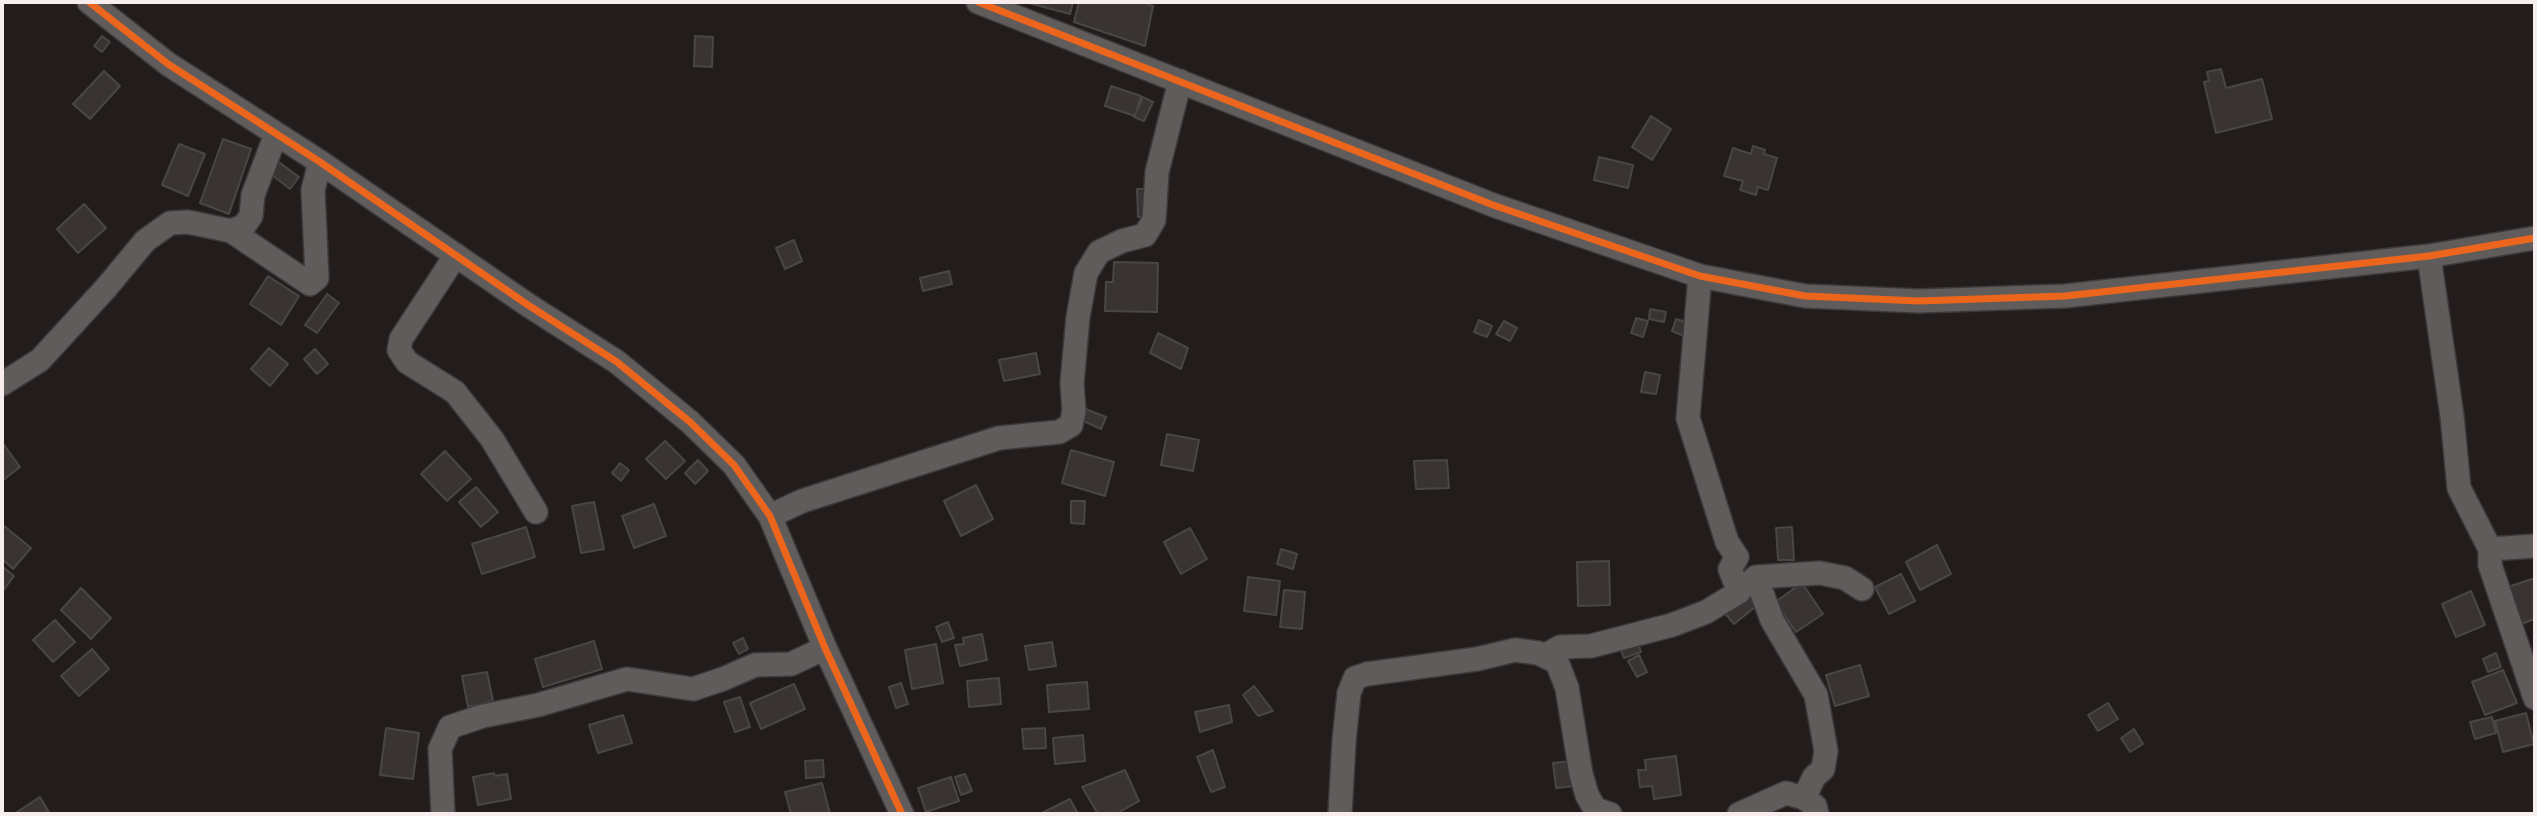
<!DOCTYPE html>
<style>
body{margin:0}
#map{position:relative;width:2537px;height:816px;overflow:hidden;background:#231c1c;font-family:"Times New Roman",serif}
canvas{display:block}
.frame{position:absolute;inset:0;border:4px solid #f7edee;pointer-events:none}
</style>
<div id="map">
<canvas width="2537" height="816"></canvas>
<div class="frame"></div>
</div>
<script>
const ctx = document.querySelector('canvas').getContext('2d');
ctx.lineJoin = 'round';
function paint(path, color) { ctx.fillStyle = color; ctx.fill(path, 'evenodd'); }
const shape = rows => new Path2D(rows.map(r => 'M' + r).join(''));
function strokePath(path, color, width, dash) { ctx.strokeStyle = color; ctx.lineWidth = width; ctx.lineCap = dash ? 'butt' : 'round'; ctx.setLineDash(dash || []); ctx.stroke(path); }
const building = shape([
 [1025,2,1073,2,1070,14,1025,2],
 [1079,2,1142,2,1153,6,1145,46,1074,22,1079,2],
 [102,36,110,42,102,52,94,46,102,36],
 [695,36,713,37,712,67,694,66,695,36],
 [2221,69,2226,88,2262,79,2272,119,2216,133,2204,82,2209,81,2207,72,2221,69],
 [104,71,120,86,90,119,73,104,104,71],
 [1111,86,1141,96,1135,116,1105,106,1111,86],
 [1143,97,1153,102,1144,121,1134,117,1143,97],
 [1651,116,1671,129,1652,160,1632,147,1651,116],
 [223,139,251,149,229,214,200,203,223,139],
 [179,144,205,154,188,196,162,185,179,144],
 [1753,146,1765,150,1764,154,1777,158,1768,190,1758,187,1756,195,1740,190,1743,181,1724,176,1733,148,1751,154,1753,146],
 [1599,157,1633,165,1628,188,1594,180,1599,157],
 [276,160,299,177,290,189,267,171,276,160],
 [1137,189,1150,189,1150,217,1138,217,1137,189],
 [84,204,106,228,78,253,57,229,84,204],
 [794,240,802,261,785,269,776,248,794,240],
 [1114,262,1158,263,1157,312,1105,311,1106,282,1113,282,1114,262],
 [949,271,952,284,923,291,920,278,949,271],
 [268,276,299,296,281,325,250,304,268,276],
 [327,294,339,303,317,333,305,325,327,294],
 [1650,309,1666,312,1664,322,1649,319,1650,309],
 [1636,318,1648,321,1643,337,1631,333,1636,318],
 [1676,319,1689,323,1684,336,1672,331,1676,319],
 [1479,320,1492,326,1487,337,1474,332,1479,320],
 [1504,321,1517,328,1510,341,1496,334,1504,321],
 [1158,333,1188,348,1181,369,1150,353,1158,333],
 [269,348,288,364,270,386,251,369,269,348],
 [315,349,328,364,317,374,304,359,315,349],
 [1036,353,1040,374,1004,381,999,360,1036,353],
 [1645,372,1660,375,1656,394,1641,392,1645,372],
 [1083,408,1106,417,1101,429,1079,419,1083,408],
 [1167,434,1199,440,1193,471,1161,465,1167,434],
 [665,441,685,461,666,479,646,459,665,441],
 [2,442,20,467,2,481,2,442],
 [1071,450,1114,462,1105,496,1062,483,1071,450],
 [445,451,471,479,447,501,421,474,445,451],
 [698,460,708,471,695,484,685,473,698,460],
 [1447,460,1449,488,1416,489,1414,461,1447,460],
 [620,463,629,470,621,481,612,473,620,463],
 [976,485,993,519,961,536,944,501,976,485],
 [476,487,498,512,481,527,459,502,476,487],
 [1071,501,1085,501,1084,524,1071,523,1071,501],
 [594,502,604,549,581,553,572,506,594,502],
 [654,504,666,536,634,548,622,516,654,504],
 [4,526,31,548,13,569,2,559,2,529,4,526],
 [526,527,535,557,482,574,472,544,526,527],
 [1792,527,1794,560,1778,560,1776,528,1792,527],
 [1190,528,1207,559,1181,574,1164,542,1190,528],
 [1937,545,1951,574,1920,590,1906,562,1937,545],
 [1281,549,1297,554,1293,569,1277,564,1281,549],
 [1609,561,1610,605,1578,606,1577,562,1609,561],
 [2,566,14,576,2,592,2,566],
 [1901,574,1915,601,1889,614,1875,587,1901,574],
 [1248,577,1280,581,1276,615,1244,611,1248,577],
 [2535,578,2535,619,2518,625,2505,588,2535,578],
 [1802,583,1823,614,1796,632,1775,602,1802,583],
 [81,588,111,618,91,639,61,610,81,588],
 [1284,590,1305,592,1302,629,1280,627,1284,590],
 [1751,591,1760,603,1734,624,1724,612,1751,591],
 [2471,591,2485,625,2456,637,2442,604,2471,591],
 [55,620,75,642,53,662,33,640,55,620],
 [948,622,954,638,942,642,936,627,948,622],
 [982,634,987,660,960,666,955,645,964,644,963,638,982,634],
 [743,638,748,649,739,654,733,643,743,638],
 [1636,638,1641,652,1624,658,1619,645,1636,638],
 [594,641,602,669,543,687,535,659,594,641],
 [1052,642,1056,666,1029,670,1025,646,1052,642],
 [936,644,943,683,912,689,905,650,936,644],
 [92,649,109,669,79,696,61,676,92,649],
 [2496,653,2501,667,2488,672,2483,659,2496,653],
 [1639,655,1647,672,1637,677,1628,661,1639,655],
 [1860,665,1869,696,1835,706,1826,675,1860,665],
 [2503,670,2517,703,2485,715,2472,682,2503,670],
 [487,672,493,701,468,707,462,676,487,672],
 [999,678,1001,704,969,707,967,681,999,678],
 [1087,682,1089,709,1049,712,1047,685,1087,682],
 [901,683,908,704,896,708,889,687,901,683],
 [794,684,805,709,761,729,750,703,794,684],
 [1254,686,1273,711,1258,716,1243,695,1254,686],
 [740,697,750,727,735,732,724,702,740,697],
 [2108,703,2118,719,2098,731,2088,715,2108,703],
 [1229,705,1232,722,1200,732,1195,712,1229,705],
 [2526,713,2534,744,2503,752,2495,721,2526,713],
 [623,715,632,743,598,753,589,725,623,715],
 [2492,717,2496,733,2475,739,2470,722,2492,717],
 [386,728,419,733,413,779,380,775,386,728],
 [1045,728,1046,748,1024,749,1022,729,1045,728],
 [2134,729,2143,744,2130,752,2121,738,2134,729],
 [1083,735,1085,761,1055,764,1053,738,1083,735],
 [1213,750,1225,787,1211,792,1197,757,1213,750],
 [1676,756,1681,795,1654,799,1652,786,1640,787,1638,770,1646,770,1645,760,1676,756],
 [823,760,824,777,806,778,805,761,823,760],
 [1572,761,1575,786,1556,788,1553,763,1572,761],
 [1125,770,1139,801,1116,814,1098,814,1082,787,1125,770],
 [494,773,495,776,507,774,511,799,478,805,473,777,494,773],
 [965,774,972,791,961,795,955,777,965,774],
 [951,777,959,801,926,812,918,788,951,777],
 [822,783,830,814,791,814,785,792,822,783],
 [40,797,50,814,14,814,40,797],
 [1070,799,1078,814,1040,814,1070,799]
]);
paint(building, '#393333');
strokePath(building, '#4b4646', 2);
const minor = shape([
 [89,2,168,64,320,162,528,305,617,362,690,422,734,465,770,516,825,648,902,814],
 [978,2,1493,205,1700,276,1805,296,1919,301,2065,296,2429,256,2535,238],
 [231,231,310,284,317,278,313,190,320,162],
 [456,255,401,339,399,350,407,362,455,392,492,439,536,512],
 [2429,256,2452,416,2459,488,2490,549,2490,565,2535,698],
 [2,384,40,360,106,288,145,241,170,223,188,222,231,231,244,226,251,216,253,195,276,134],
 [770,516,802,501,999,438,1059,432,1071,425,1074,411,1072,383,1078,317,1086,273,1099,252,1122,241,1145,235,1154,220,1157,172,1180,81],
 [2490,549,2535,546],
 [1756,577,1772,620,1816,695,1826,751,1823,769,1814,777,1804,798],
 [1747,585,1756,577,1820,573,1845,578,1862,589],
 [1544,656,1560,647,1591,646,1672,625,1706,612,1739,592,1730,569,1737,557,1727,542,1688,418,1700,276],
 [443,814,440,749,450,727,483,716,538,705,627,679,693,689,723,679,755,665,791,664,825,648],
 [1340,814,1344,741,1349,693,1355,678,1367,674,1477,659,1515,650,1538,653,1557,662,1567,688,1581,774,1587,795,1595,809,1610,814],
 [1739,814,1786,793,1804,798,1815,806,1817,814]
]);
strokePath(minor, '#3e3839', 26);
strokePath(minor, '#615c5c', 23);
strokePath(shape([
 [89,2,168,64,320,162,528,305,617,362,690,422,734,465,770,516,825,648,902,814],
 [978,2,1493,205,1700,276,1805,296,1919,301,2065,296,2429,256,2535,238]
]), '#eb651d', 7);
</script>
